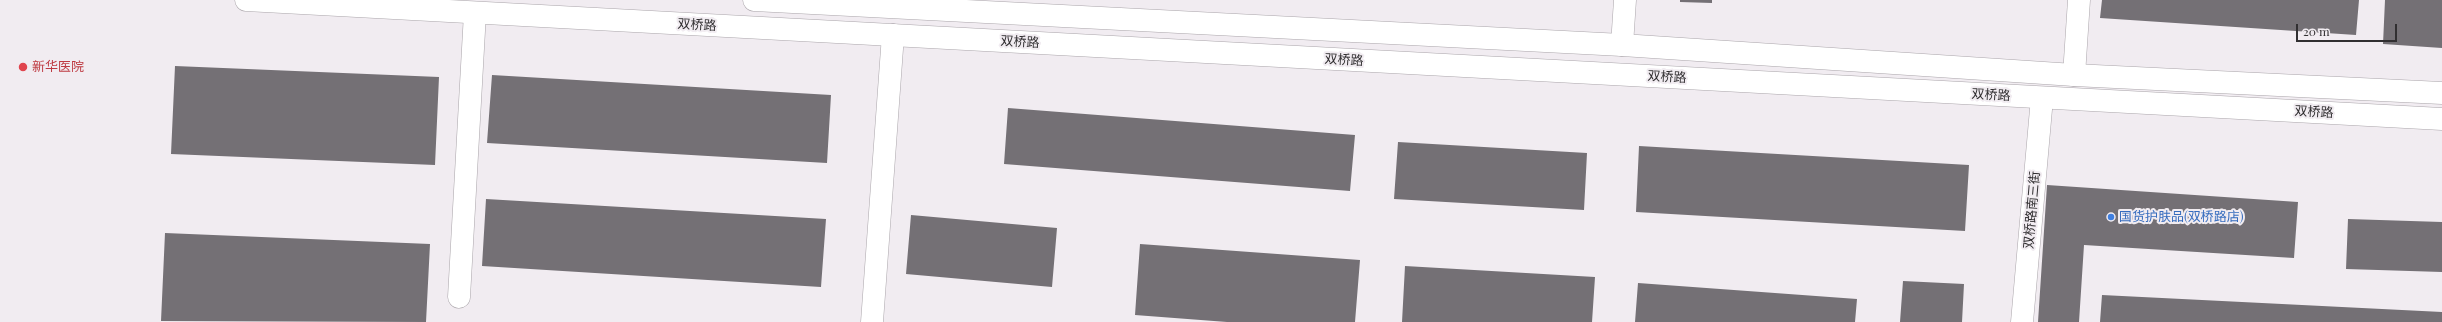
<!DOCTYPE html>
<meta charset="utf-8">
<style>
body{margin:0}
#map{position:relative;width:2442px;height:322px;overflow:hidden;background:#f1ecf1;font-family:"Playfair Display",serif}
canvas{display:block}
.scale{position:absolute;left:2296px;top:24px;width:101px;height:18px;box-sizing:border-box;border:2px solid #312f31;border-top:0;padding-left:5px;font-size:12px;line-height:14px;white-space:nowrap;color:#312f31;-webkit-text-stroke:3px #f1ecf1;paint-order:stroke}
</style>
<div id="map">
<canvas width="2442" height="322"></canvas>
<div class="scale">20 m</div>
</div>
<script>
const ctx = document.querySelector('canvas').getContext('2d');
ctx.lineJoin = 'round';
function paint(path, color) { ctx.fillStyle = color; ctx.fill(path, 'evenodd'); }
const shape = rows => new Path2D(rows.map(r => 'M' + r).join(''));
function strokePath(path, color, width, dash) { ctx.strokeStyle = color; ctx.lineWidth = width; ctx.lineCap = dash ? 'butt' : 'round'; ctx.setLineDash(dash || []); ctx.stroke(path); }
function label(font, color, halo, rows, align = 'center') {
  ctx.font = font + ' "Playfair Display","Noto Sans SC",serif'; ctx.lineWidth = 4; ctx.setLineDash([]); ctx.textBaseline = 'middle'; ctx.strokeStyle = halo; ctx.fillStyle = color; for (const [text, x, y, turn = 0] of rows) {
    ctx.save(); ctx.translate(x, y); ctx.rotate((+turn || 0) * Math.PI / 180); ctx.textAlign = isNaN(turn) ? turn : align; if (halo) ctx.strokeText(text, 0, 0); ctx.fillText(text, 0, 0); ctx.restore();
  }
}
paint(shape([
 [1680,0,1712,0,1712,3,1680,2],
 [2102,0,2359,0,2356,35,2100,18],
 [2385,0,2442,0,2442,48,2383,44],
 [175,66,439,77,435,165,171,154],
 [492,75,831,95,827,163,487,143],
 [1008,108,1355,135,1350,191,1004,164],
 [1398,142,1587,153,1584,210,1394,199],
 [1639,146,1969,165,1965,231,1636,212],
 [2047,185,2298,202,2294,258,2084,245,2079,322,2038,322],
 [486,199,826,219,821,287,482,266],
 [911,215,1057,228,1052,287,906,274],
 [2348,219,2442,222,2442,272,2346,269],
 [165,233,430,244,426,322,161,321],
 [1140,244,1360,260,1355,322,1227,322,1135,315],
 [1405,266,1595,277,1592,322,1402,322],
 [1903,281,1964,284,1962,322,1900,322],
 [1638,283,1857,299,1855,322,1635,322],
 [2102,295,2442,312,2442,322,2100,322]
]), '#747075');
const street = shape([
 [1622,45,1625,0],
 [2074,75,2079,0],
 [459,297,475,13],
 [872,322,893,35],
 [2022,322,2042,98]
]);
const secondary = shape([
 [246,0,2442,119],
 [754,0,1622,45,2074,75,2442,93]
]);
strokePath(street, '#aaa5aa', 23);
strokePath(secondary, '#aaa5aa', 23);
strokePath(street, '#fff', 22);
strokePath(secondary, '#fff', 22);
for (const [x, y, r, color] of [
 [23,67,5,"#e0444e"],
 [2111,217,4,"#3f7fe0"]
]) { const dot = new Path2D(); dot.arc(x, y, r, 0, 2 * Math.PI); ctx.fillStyle = color; ctx.fill(dot); strokePath(dot, '#f1ecf1', 1.5); }
label('13px', '#312f31', '#f1ecf1', [
 ["双桥路",697,25,3],
 ["双桥路",1020,42,3],
 ["双桥路",1344,60,3],
 ["双桥路",1667,77,3],
 ["双桥路",1991,95,3],
 ["双桥路",2314,112,3],
 ["双桥路南三街",2032,210,-85]
]);
label('13px', '#be3a42', '#f1ecf1', [
 ["新华医院",32,67]
], 'left');
label('13px', '#366cbe', '#f1ecf1', [
 ["国货护肤品(双桥路店)",2119,217]
], 'left');
</script>
